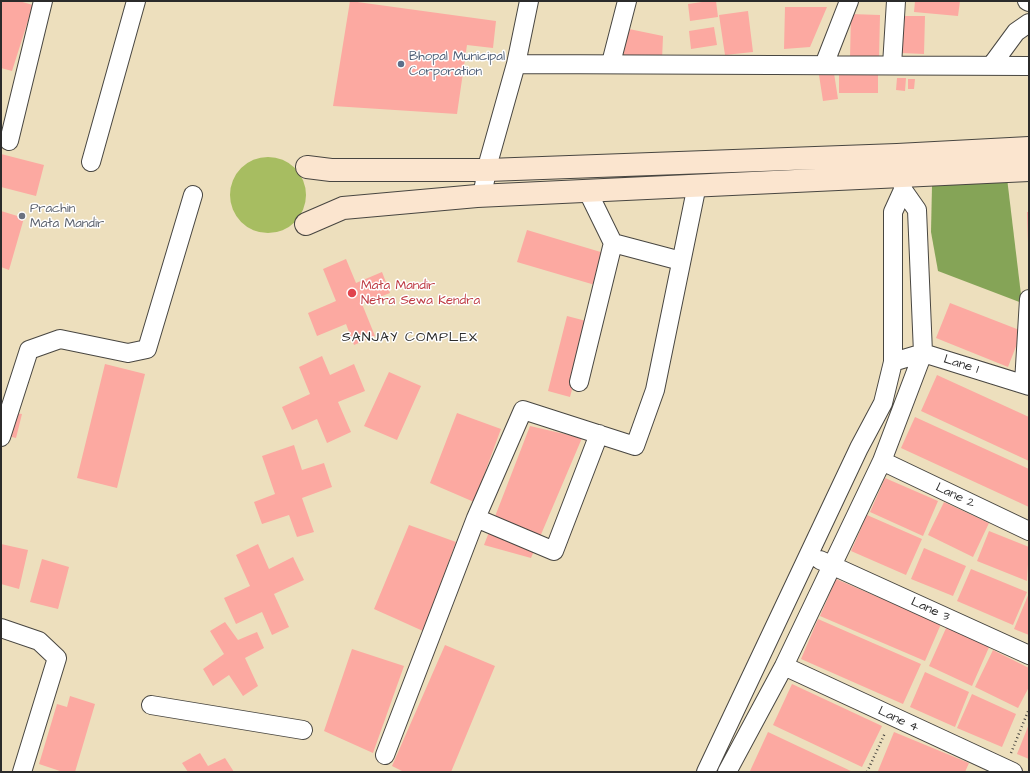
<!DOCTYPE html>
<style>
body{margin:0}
#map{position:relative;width:1030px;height:773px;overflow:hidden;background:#eddfbd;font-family:"Architects Daughter",sans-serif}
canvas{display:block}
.frame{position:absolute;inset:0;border:2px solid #2b2b2b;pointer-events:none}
</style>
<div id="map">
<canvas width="1030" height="773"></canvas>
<div class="frame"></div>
</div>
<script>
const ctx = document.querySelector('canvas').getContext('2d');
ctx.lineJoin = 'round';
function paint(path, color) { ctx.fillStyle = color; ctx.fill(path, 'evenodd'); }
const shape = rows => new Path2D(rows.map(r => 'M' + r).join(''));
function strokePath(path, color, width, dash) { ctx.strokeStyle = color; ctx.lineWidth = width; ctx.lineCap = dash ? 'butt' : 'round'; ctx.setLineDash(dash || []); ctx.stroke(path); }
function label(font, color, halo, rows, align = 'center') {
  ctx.font = font + ' "Architects Daughter",sans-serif'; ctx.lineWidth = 3; ctx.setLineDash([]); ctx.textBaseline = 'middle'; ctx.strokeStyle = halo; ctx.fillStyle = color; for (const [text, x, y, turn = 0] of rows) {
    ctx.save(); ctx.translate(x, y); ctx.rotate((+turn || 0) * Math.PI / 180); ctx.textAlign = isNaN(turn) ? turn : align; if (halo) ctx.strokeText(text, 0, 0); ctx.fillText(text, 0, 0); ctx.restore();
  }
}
paint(shape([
 '230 195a38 38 0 1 1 76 0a38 38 0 1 1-76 0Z'
]), '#a7bd61');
paint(shape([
 [1007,178,1022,303,938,271,931,232,932,186]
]), '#85a457');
paint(shape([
 [1,1,19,1,33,5,12,71,1,68],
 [350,1,496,21,493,48,467,45,457,114,333,106],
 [709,1,716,1,718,17,690,21,688,4],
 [915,1,960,1,958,16,914,12],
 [785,7,827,7,810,47,784,49],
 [748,11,753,52,725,55,719,15],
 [851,14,880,15,879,59,850,58],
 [902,16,925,16,924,54,901,53],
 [714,27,717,45,691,49,689,31],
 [629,29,663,36,662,60,623,56],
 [834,73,838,99,823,101,819,75],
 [839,74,878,74,878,93,839,93],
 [897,78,906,78,905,91,896,90],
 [908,79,915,79,914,89,908,89],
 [1,154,44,165,36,196,1,187],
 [1,211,24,218,9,270,1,267],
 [1027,212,1029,212,1029,243,1028,243],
 [527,230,604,253,595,285,517,262],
 [346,259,356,283,382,272,390,293,362,304,375,336,354,345,346,324,317,336,308,313,336,301,323,269],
 [950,303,1022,331,1008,367,936,338],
 [567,316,590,322,570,397,548,391],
 [322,356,330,375,354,364,365,391,338,402,351,432,327,443,317,419,292,430,282,407,310,394,299,367],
 [105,364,145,374,117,488,77,478],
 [389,372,421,386,397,440,364,426],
 [937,375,1029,417,1029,461,921,411],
 [14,413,22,414,16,438,8,436],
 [457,413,501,429,474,502,430,483],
 [915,417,1029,469,1029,507,901,448],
 [530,426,582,438,531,558,484,545],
 [294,445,302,470,324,463,332,487,302,498,314,532,297,537,289,515,262,524,254,502,275,494,262,456],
 [885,478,938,501,923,536,870,512],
 [944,502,989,523,973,557,928,535],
 [867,515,922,539,906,575,851,551],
 [409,525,456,542,423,631,374,609],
 [989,531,1029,547,1027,581,977,561],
 [1,544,28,550,19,589,1,584],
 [258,544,269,569,293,557,304,580,274,594,289,627,272,635,262,612,236,624,224,598,250,586,236,555],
 [924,548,966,566,953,596,911,579],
 [42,559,69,567,58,609,30,602],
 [971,569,1027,592,1013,625,957,601],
 [836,579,941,624,925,661,820,616],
 [1029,593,1029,635,1014,629],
 [818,619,921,664,903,704,801,659],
 [225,622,238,640,257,632,264,648,245,658,258,686,243,696,229,675,213,686,203,669,224,654,210,631],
 [947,626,990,645,972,686,929,666],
 [445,645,495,666,451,772,404,772,392,766],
 [352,649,404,666,373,753,324,731],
 [993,650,1029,668,1029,687,1018,708,975,687],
 [925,672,969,692,955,727,910,707],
 [792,684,882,726,862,767,773,725],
 [972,694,1016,714,1002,747,957,728],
 [70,696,95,704,75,772,60,772,60,771,39,764,57,704,67,707],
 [1029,724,1029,759,1017,754],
 [768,732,853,772,750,771],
 [894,732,969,763,965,772,878,771],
 [200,753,208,766,225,758,234,772,188,772,182,763]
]), '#fca9a1');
const minor = shape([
 [1027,1,1029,2],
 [611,63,627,1],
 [516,64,1029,66],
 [824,65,849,1],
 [892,65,896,1],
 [991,66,1016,32,1029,23],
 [9,141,43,1],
 [91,162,136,1],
 [587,190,613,243,681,261],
 [482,196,489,160,516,64,529,1],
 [893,362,923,353,1029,386],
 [579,382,613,243],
 [1024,383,1029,299],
 [1,437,29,350,60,339,128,353,147,349,193,195],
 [882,461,1029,531],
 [476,518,554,551,599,434],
 [820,560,1029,655],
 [1,628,39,641,57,658,22,772],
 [784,666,1013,772],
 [151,705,303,730],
 [385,755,476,518,523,410,635,446,655,390,697,185],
 [706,772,859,448,883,403,893,362,893,212,903,190,902,162],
 [727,772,784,666,882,461,923,353,917,210,903,190]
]);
const secondary = shape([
 [307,167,331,170,488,170,897,155,1029,148],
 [306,224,343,208,477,196,1029,170]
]);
strokePath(minor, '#484641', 20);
strokePath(secondary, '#484641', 24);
strokePath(shape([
 [1011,753,1029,709],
 [867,772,885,733]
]), '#484641', 2.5, [1, 3]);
strokePath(minor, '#fff', 18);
strokePath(secondary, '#fbe5cf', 22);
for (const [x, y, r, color] of [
 [401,64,4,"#5c6f8a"],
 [22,216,4,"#6b7280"],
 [352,293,5,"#e0444e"]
]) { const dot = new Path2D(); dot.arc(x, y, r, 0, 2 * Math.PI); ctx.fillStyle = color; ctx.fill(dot); strokePath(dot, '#fff', 1.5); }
label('13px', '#4e5e75', '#fff', [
 ["Bhopal Municipal",409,57],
 ["Corporation",409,72]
], 'left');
label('13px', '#5b616d', '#fff', [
 ["Prachin",30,209],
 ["Mata Mandir",30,224]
], 'left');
label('13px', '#be3a42', '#fff', [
 ["Mata Mandir",361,286],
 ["Netra Sewa Kendra",361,301]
], 'left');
label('13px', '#2b2b2b', '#fff', [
 ["Lane 1",961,365,17],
 ["Lane 2",955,496,25],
 ["Lane 3",930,610,24],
 ["Lane 4",898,720,25]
]);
ctx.letterSpacing = '1px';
label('14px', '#2b2b2b', '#fff', [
 ["SANJAY COMPLEX",410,338]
]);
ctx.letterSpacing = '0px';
</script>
